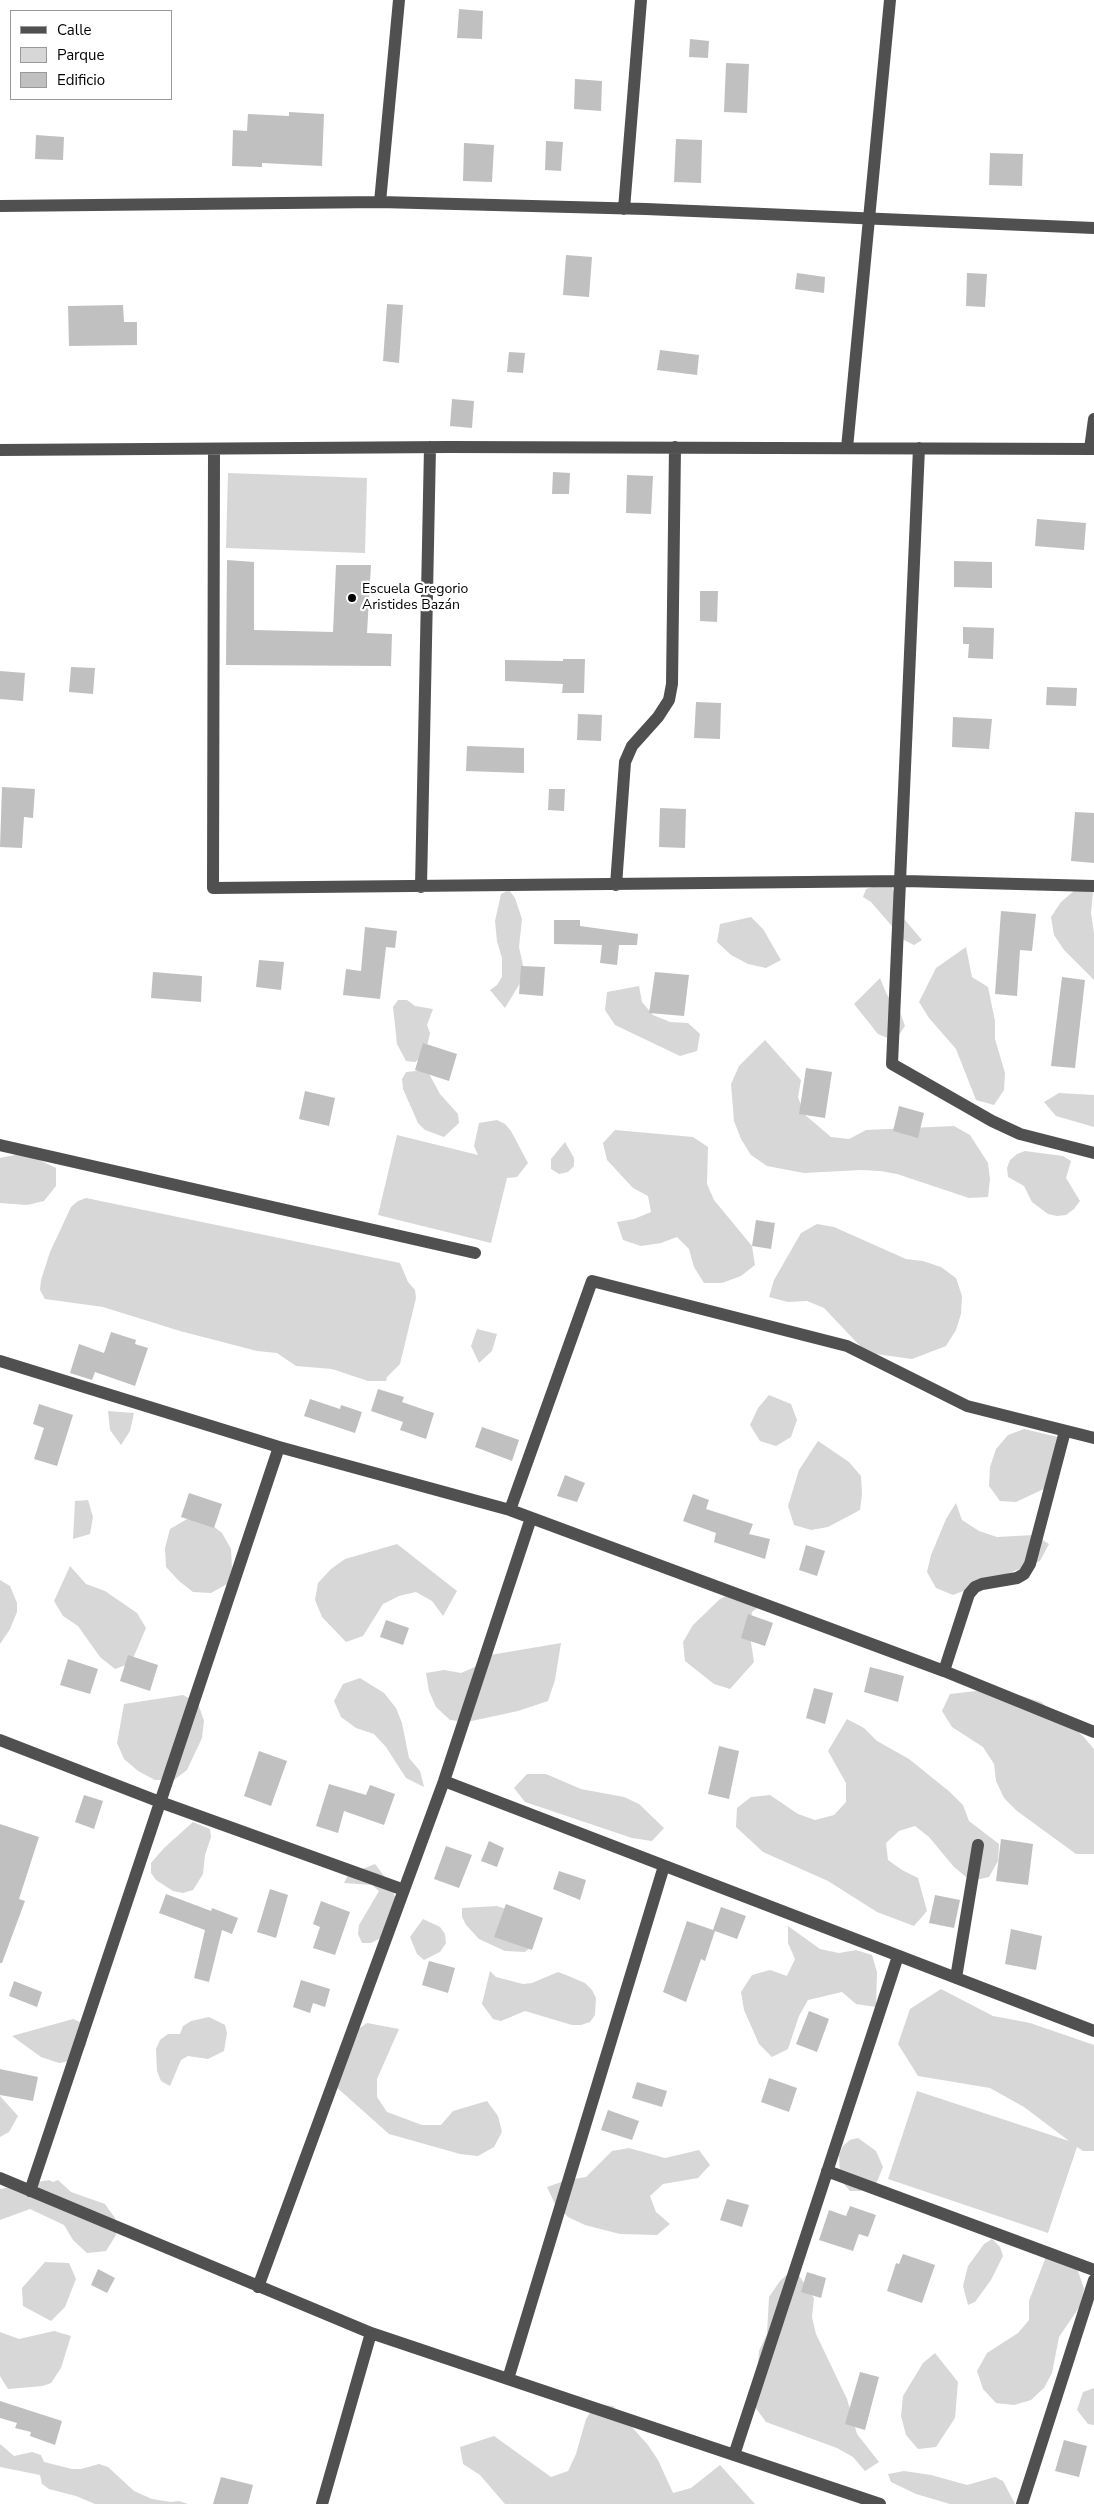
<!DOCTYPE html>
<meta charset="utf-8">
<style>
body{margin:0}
#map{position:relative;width:1094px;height:2504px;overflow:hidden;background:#fff;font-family:"Nunito Sans",sans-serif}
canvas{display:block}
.legend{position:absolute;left:10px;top:10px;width:162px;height:90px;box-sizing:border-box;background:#fff;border:1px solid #999;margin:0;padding:6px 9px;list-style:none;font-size:15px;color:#000}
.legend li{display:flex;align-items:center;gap:10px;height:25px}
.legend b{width:25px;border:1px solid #999}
</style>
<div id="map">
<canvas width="1094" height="2504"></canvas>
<ul class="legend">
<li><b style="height:6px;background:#505050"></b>Calle</li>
<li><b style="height:14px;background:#d7d7d7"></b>Parque</li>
<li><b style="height:14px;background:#c0c0c0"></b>Edificio</li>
</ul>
</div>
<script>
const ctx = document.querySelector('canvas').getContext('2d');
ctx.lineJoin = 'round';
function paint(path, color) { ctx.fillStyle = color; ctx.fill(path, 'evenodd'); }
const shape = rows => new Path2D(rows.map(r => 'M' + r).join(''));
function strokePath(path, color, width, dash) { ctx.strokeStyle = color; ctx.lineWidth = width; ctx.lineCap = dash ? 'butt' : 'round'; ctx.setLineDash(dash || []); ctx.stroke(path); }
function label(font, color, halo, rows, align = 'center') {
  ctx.font = font + ' "Nunito Sans",sans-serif'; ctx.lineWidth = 4.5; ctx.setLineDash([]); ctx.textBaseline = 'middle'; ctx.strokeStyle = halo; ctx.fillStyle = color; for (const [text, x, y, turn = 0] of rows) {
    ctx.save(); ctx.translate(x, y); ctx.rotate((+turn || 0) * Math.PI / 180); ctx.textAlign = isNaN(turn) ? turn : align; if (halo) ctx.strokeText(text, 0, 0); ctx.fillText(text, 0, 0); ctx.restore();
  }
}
paint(shape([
 [228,473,367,478,365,553,226,548],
 [890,882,904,919,922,940,914,945,904,940,871,902,863,897,866,889],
 [1094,882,1091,913,1094,933,1094,980,1064,950,1054,935,1051,917,1061,902,1075,890],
 [509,890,515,898,522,919,519,947,525,975,505,1008,490,990,497,985,502,977,502,958,497,941,495,921,501,894],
 [751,917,763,929,781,960,766,968,748,964,731,955,717,942,720,924],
 [966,947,972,977,988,987,995,1021,995,1039,1005,1073,1004,1090,994,1105,976,1100,956,1049,929,1018,919,1002,936,968],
 [880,978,887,995,899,1009,905,1026,895,1041,878,1034,854,1004],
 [639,986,642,1002,653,1015,670,1022,688,1023,700,1034,697,1051,680,1056,615,1025,605,1010,607,992],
 [398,1000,407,1000,415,1006,433,1009,427,1025,430,1033,426,1050,422,1057,415,1062,406,1061,397,1044,393,1007],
 [765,1040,801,1080,798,1097,804,1114,831,1137,849,1139,866,1130,954,1126,970,1135,988,1163,990,1179,988,1197,969,1198,897,1174,880,1171,861,1170,804,1173,767,1166,751,1155,741,1139,734,1121,731,1084,739,1066],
 [427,1070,440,1094,458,1114,459,1123,444,1137,425,1130,418,1123,403,1089,402,1079,406,1072],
 [1059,1093,1094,1095,1094,1127,1056,1116,1044,1102],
 [497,1120,505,1124,511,1131,528,1163,517,1177,507,1178,491,1243,378,1215,397,1135,478,1155,474,1146,479,1123],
 [615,1130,693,1137,708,1147,707,1184,714,1200,752,1246,755,1265,741,1276,722,1283,704,1283,694,1267,689,1249,677,1237,661,1243,641,1246,623,1240,617,1222,634,1219,651,1212,648,1196,633,1188,607,1160,603,1143],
 [565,1142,574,1158,574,1166,568,1172,559,1174,551,1169,551,1159],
 [1025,1151,1063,1156,1071,1161,1066,1178,1080,1201,1074,1209,1066,1215,1057,1216,1048,1214,1032,1202,1024,1186,1008,1177,1007,1168,1010,1160,1017,1154],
 [25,1153,56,1168,56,1186,44,1201,27,1205,0,1203,0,1158],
 [86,1198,400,1263,408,1282,415,1290,416,1298,400,1364,387,1377,386,1381,368,1381,332,1369,296,1366,277,1353,257,1351,180,1331,103,1307,45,1299,40,1290,41,1280,50,1252,71,1207,78,1201],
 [817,1224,834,1227,906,1259,923,1261,941,1267,956,1278,962,1296,961,1314,956,1330,946,1346,912,1359,876,1354,861,1347,824,1308,807,1301,788,1302,769,1297,774,1280,801,1233],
 [477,1329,497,1334,492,1351,479,1363,471,1346],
 [769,1395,791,1404,797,1420,791,1437,776,1446,760,1441,750,1425,758,1408],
 [108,1411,134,1413,130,1431,121,1445,110,1430],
 [1024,1429,1062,1438,1050,1486,1016,1502,1000,1501,989,1486,990,1467,996,1449,1008,1435],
 [818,1441,849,1462,861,1476,862,1494,860,1510,828,1527,811,1530,794,1525,788,1506,799,1470],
 [88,1500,93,1517,90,1534,73,1539,75,1501],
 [956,1503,962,1520,979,1531,997,1537,1034,1535,1049,1544,1040,1561,953,1595,936,1588,927,1572,931,1555,946,1519],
 [189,1518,208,1522,222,1533,231,1549,232,1568,227,1584,211,1593,193,1592,179,1581,166,1567,165,1548,170,1529],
 [397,1544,457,1591,443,1616,432,1601,416,1592,399,1596,383,1604,363,1636,346,1642,322,1617,315,1600,318,1583,331,1569,345,1559],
 [70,1566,86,1584,105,1591,137,1613,146,1628,131,1663,115,1669,100,1657,78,1626,63,1616,54,1601],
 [0,1580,10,1586,17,1603,17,1612,10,1629,0,1644],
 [736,1591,766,1601,752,1612,749,1629,754,1662,730,1689,714,1684,685,1661,683,1642,693,1625,720,1599],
 [561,1643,555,1680,548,1701,518,1711,467,1722,450,1720,436,1707,429,1691,426,1673,444,1670,461,1673,477,1666,490,1655],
 [360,1678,384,1693,396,1708,402,1723,409,1758,420,1771,424,1787,406,1778,386,1747,374,1734,356,1728,341,1717,334,1701,343,1684],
 [985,1690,1022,1696,1041,1702,1083,1736,1094,1749,1094,1854,1076,1854,1017,1811,1004,1798,996,1781,994,1764,983,1747,952,1727,942,1711,950,1694],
 [183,1695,198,1703,204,1721,202,1738,187,1770,174,1780,155,1780,138,1771,124,1759,117,1743,124,1704],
 [847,1719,864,1728,877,1741,909,1759,950,1792,963,1805,969,1821,999,1844,998,1861,989,1877,971,1881,954,1867,929,1837,915,1826,899,1831,886,1843,888,1860,902,1870,918,1878,927,1911,914,1926,877,1912,828,1881,763,1852,736,1827,737,1808,751,1797,770,1795,798,1814,815,1820,834,1815,846,1802,846,1783,828,1751],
 [527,1774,546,1774,581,1789,624,1797,639,1804,664,1828,652,1841,632,1838,525,1802,514,1788],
 [193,1822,210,1829,211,1837,205,1855,203,1874,193,1890,183,1893,173,1891,156,1880,151,1873,151,1863,164,1848],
 [375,1864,391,1885,397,1903,387,1935,371,1943,362,1943,358,1934,359,1925,379,1891,372,1885,344,1883,348,1875],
 [497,1906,506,1909,532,1946,525,1952,505,1951,479,1939,466,1925,462,1917,462,1908],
 [423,1919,440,1927,445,1934,446,1943,440,1952,424,1960,417,1954,410,1937],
 [788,1926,820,1949,839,1953,856,1950,872,1955,877,1972,876,2007,856,2004,842,1992,808,2000,799,2016,788,2049,772,2057,759,2044,744,2010,741,1992,752,1975,770,1970,787,1976,795,1959,788,1943],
 [490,1971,496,1977,523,1984,532,1983,558,1972,566,1975,585,1983,592,1990,596,1998,595,2015,590,2022,581,2025,572,2025,525,2011,501,2021,493,2019,482,2004],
 [941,1989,993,2016,1030,2023,1094,2045,1094,2151,1083,2151,1077,2147,1048,2233,888,2179,917,2091,1069,2141,1024,2107,990,2088,918,2076,898,2044,910,2009],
 [209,2017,225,2025,227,2033,224,2051,208,2059,188,2056,181,2060,170,2086,161,2081,157,2071,156,2049,160,2040,168,2034,180,2034,183,2026,191,2021],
 [73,2019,89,2026,86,2045,76,2060,59,2063,41,2057,12,2036],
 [367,2023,399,2029,377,2079,377,2097,387,2112,422,2125,441,2125,453,2111,487,2101,498,2116,502,2132,494,2147,478,2156,460,2154,389,2134,334,2085,351,2034],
 [0,2096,18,2116,9,2132,0,2137],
 [858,2138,876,2151,883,2167,876,2184,860,2191,850,2191,844,2184,840,2175,839,2155,843,2146,850,2140],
 [629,2148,665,2158,699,2150,710,2165,698,2178,663,2184,650,2196,656,2212,670,2224,657,2235,620,2234,585,2225,568,2217,555,2204,547,2187,567,2180,586,2177,612,2151],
 [49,2180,53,2182,58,2180,71,2192,105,2204,115,2218,116,2235,106,2251,87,2253,73,2240,64,2225,30,2209,0,2220,0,2189],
 [992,2239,1000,2247,1003,2256,991,2280,975,2302,968,2305,963,2286,968,2266,984,2244],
 [1047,2254,1065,2257,1078,2271,1084,2289,1080,2306,1059,2337,1052,2373,1044,2388,1031,2400,1014,2405,996,2403,983,2389,977,2371,987,2353,1018,2333,1029,2320,1029,2301],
 [45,2262,69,2263,76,2279,65,2307,51,2321,23,2306,22,2288],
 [794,2268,814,2298,812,2317,816,2334,847,2399,857,2434,879,2462,865,2471,853,2457,837,2448,766,2422,755,2407,759,2351,767,2334,769,2297,780,2281],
 [54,2331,71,2336,61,2368,51,2383,43,2386,8,2389,0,2376,0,2332,19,2339],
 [935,2353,958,2382,955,2418,936,2447,918,2449,906,2435,901,2416,903,2396,923,2363],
 [1094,2388,1094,2425,1088,2424,1077,2410,1083,2392],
 [596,2404,613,2406,648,2445,658,2460,673,2493,691,2488,720,2465,755,2504,505,2504,480,2475,463,2464,460,2447,494,2436,551,2477,568,2471,576,2454,586,2419],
 [0,2444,14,2456,32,2452,41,2455,44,2462,72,2469,81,2469,99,2464,108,2467,134,2491,152,2499,171,2502,179,2501,188,2504,95,2504,76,2496,49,2489,42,2484,40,2475,0,2467],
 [904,2471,931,2475,967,2485,995,2477,1003,2481,1015,2504,950,2504,916,2494,891,2482,888,2474]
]), '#d7d7d7');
paint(shape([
 [459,9,483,11,482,39,457,38],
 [690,39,709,41,708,58,689,57],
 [726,63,749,64,747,113,724,112],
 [575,79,602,81,601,111,574,109],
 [289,112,324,114,322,166,262,163,262,167,232,166,233,130,247,131,248,114,289,116],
 [36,135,64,137,63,160,35,159],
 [676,139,702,140,701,183,674,182],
 [546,141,563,142,561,171,545,170],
 [464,143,494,145,492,182,463,181],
 [990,153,1023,154,1022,186,989,185],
 [566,255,592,257,589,297,563,295],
 [797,273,825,277,824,293,795,289],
 [967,273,987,274,985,307,966,306],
 [387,304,403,305,399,363,383,361],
 [123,305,124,322,137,322,137,345,69,346,68,306],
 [660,350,699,355,697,375,657,370],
 [509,352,525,353,523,373,507,372],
 [452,399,474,401,472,428,450,426],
 [553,472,570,473,569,494,552,494],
 [627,475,653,476,651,514,626,513],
 [1037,519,1086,523,1084,550,1035,546],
 [227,560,254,562,254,630,333,632,336,565,371,565,367,633,392,634,391,666,226,665],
 [954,561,992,562,992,588,954,587],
 [700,591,718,591,717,622,700,621],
 [963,627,994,628,993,659,968,658,969,644,963,644],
 [563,659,585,659,584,693,562,693,563,684,505,681,505,660,563,661],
 [71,667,95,668,93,694,69,692],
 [0,671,25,673,23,701,0,699],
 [1047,687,1077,688,1076,706,1046,705],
 [696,702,721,703,720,739,694,738],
 [578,714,602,715,601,741,577,740],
 [953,717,992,719,989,749,952,747],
 [467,746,524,748,524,773,466,771],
 [2,787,35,789,33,818,24,817,22,848,0,847],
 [549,789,565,789,564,811,548,810],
 [660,808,686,809,685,848,659,847],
 [1075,812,1094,813,1094,863,1071,861],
 [1001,911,1036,914,1032,951,1020,950,1017,996,995,994],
 [554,920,580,920,580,926,638,934,637,945,619,945,617,965,600,963,602,945,554,944],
 [365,927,397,931,395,948,386,947,380,999,343,995,346,969,361,971],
 [259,960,284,962,281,990,256,987],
 [521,966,545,967,543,996,519,994],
 [153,972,202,976,201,1002,151,998],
 [655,972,689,975,684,1016,649,1013],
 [1062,977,1085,980,1075,1068,1051,1066],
 [423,1043,457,1054,449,1081,415,1070],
 [806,1068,832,1072,825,1118,799,1114],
 [305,1091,335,1098,329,1126,299,1119],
 [899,1106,924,1113,918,1138,893,1131],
 [756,1220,775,1223,771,1249,752,1246],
 [111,1332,136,1340,135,1344,148,1348,135,1386,95,1372,92,1380,70,1373,79,1344,104,1353],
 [378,1389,404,1397,402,1402,434,1413,426,1439,400,1430,403,1422,371,1411],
 [310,1399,340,1409,341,1405,362,1412,355,1433,304,1416],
 [39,1404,73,1415,57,1466,34,1459,44,1428,33,1424],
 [482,1427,519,1440,512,1461,475,1447],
 [565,1475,585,1483,577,1502,557,1496],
 [189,1493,222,1504,214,1528,181,1517],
 [693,1494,709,1500,706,1509,753,1524,749,1534,770,1539,765,1559,714,1542,716,1533,683,1521],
 [806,1545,825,1551,817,1576,799,1570],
 [748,1614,773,1623,765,1646,741,1638],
 [386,1620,409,1628,403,1645,380,1637],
 [128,1655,158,1665,150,1691,120,1681],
 [68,1659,98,1669,90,1694,60,1685],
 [870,1667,904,1676,898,1702,864,1692],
 [814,1688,833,1693,825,1724,806,1718],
 [719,1746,739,1751,729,1799,708,1794],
 [259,1751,287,1761,271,1806,244,1796],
 [329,1784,366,1795,370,1785,395,1794,384,1825,344,1811,338,1833,316,1826],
 [84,1795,103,1801,94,1829,75,1822],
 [0,1824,39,1837,19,1899,25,1901,2,1963,0,1963],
 [1001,1839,1033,1844,1028,1885,996,1881],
 [489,1841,504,1848,497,1867,481,1861],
 [446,1846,472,1855,459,1888,434,1879],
 [559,1871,586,1880,580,1900,553,1889],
 [270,1889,288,1895,276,1938,257,1932],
 [166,1894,211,1911,212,1908,238,1918,232,1934,222,1930,209,1982,194,1978,205,1930,159,1913],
 [935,1895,960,1900,954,1928,929,1923],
 [321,1901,350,1912,335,1955,313,1948,320,1927,313,1924],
 [506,1904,543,1918,532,1950,494,1937],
 [721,1907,746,1916,737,1939,715,1931,705,1961,701,1959,686,2002,663,1992,687,1921,713,1930],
 [1011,1929,1042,1936,1036,1970,1005,1964],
 [429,1961,455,1968,448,1993,422,1985],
 [301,1980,330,1989,325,2007,313,2003,310,2013,293,2007],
 [14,1981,42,1992,37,2007,9,1996],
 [809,2011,829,2019,817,2052,796,2044],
 [0,2069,38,2077,33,2101,0,2095],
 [769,2078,797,2088,789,2112,761,2102],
 [637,2082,667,2091,662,2107,632,2098],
 [608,2110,639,2121,632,2140,601,2130],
 [727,2199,749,2205,742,2227,720,2220],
 [850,2206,876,2215,868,2237,859,2234,853,2251,819,2240,829,2210,846,2216],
 [903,2254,935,2265,922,2303,887,2291,896,2263,899,2264],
 [98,2269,115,2278,107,2293,91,2285],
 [807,2272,826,2278,821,2298,801,2292],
 [860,2372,879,2377,865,2430,845,2424],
 [0,2401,62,2421,55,2445,30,2436,31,2432,15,2428,17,2423,0,2418],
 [1064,2440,1087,2446,1079,2477,1055,2471],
 [221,2477,253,2485,248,2504,213,2504]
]), '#c0c0c0');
strokePath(shape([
 [380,202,399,0],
 [0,206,380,202,646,209,1094,228],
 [624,209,641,0],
 [847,448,890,0],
 [919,448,892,1064,992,1121,1020,1134,1094,1153],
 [214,449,213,888,905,881,1094,886],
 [1090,449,1094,419],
 [0,450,449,447,1094,449],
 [616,885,625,762,632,746,658,717,669,700,672,684,675,447],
 [421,887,430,447],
 [0,1145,475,1253],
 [0,1361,279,1447,510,1510,944,1671,1094,1732],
 [510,1510,592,1281,847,1346,967,1406,1094,1438],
 [944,1671,969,1594,975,1587,982,1584,1017,1578,1024,1574,1030,1564,1065,1431],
 [0,1740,160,1802,404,1890],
 [444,1781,1094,2031],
 [956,1978,978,1845],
 [827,2171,1094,2270],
 [0,2178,371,2333,880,2504],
 [30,2191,279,1447],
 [258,2287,444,1781,531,1518],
 [508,2379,664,1866],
 [734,2455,898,1956],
 [322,2504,371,2333],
 [1022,2504,1094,2280]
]), '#505050', 12);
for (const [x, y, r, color] of [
 [352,598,5,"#000"]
]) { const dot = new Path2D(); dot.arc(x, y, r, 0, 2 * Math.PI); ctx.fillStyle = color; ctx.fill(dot); strokePath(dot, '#fff', 2); }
label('14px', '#000', '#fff', [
 ["Escuela Gregorio",362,590],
 ["Aristides Bazán",362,606]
], 'left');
</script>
